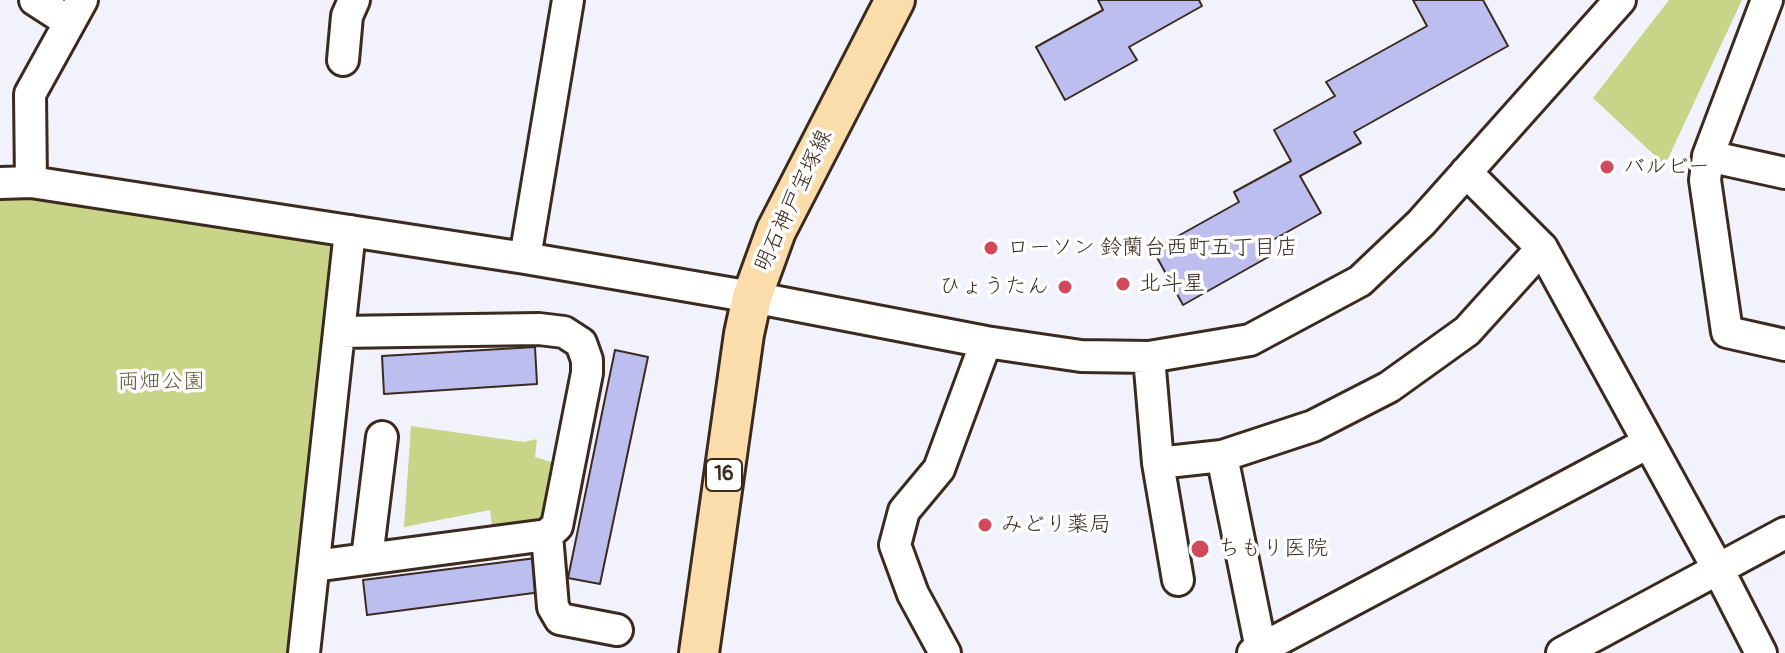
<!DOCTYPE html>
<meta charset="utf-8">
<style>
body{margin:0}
canvas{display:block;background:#f2f2fc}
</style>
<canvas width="1785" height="653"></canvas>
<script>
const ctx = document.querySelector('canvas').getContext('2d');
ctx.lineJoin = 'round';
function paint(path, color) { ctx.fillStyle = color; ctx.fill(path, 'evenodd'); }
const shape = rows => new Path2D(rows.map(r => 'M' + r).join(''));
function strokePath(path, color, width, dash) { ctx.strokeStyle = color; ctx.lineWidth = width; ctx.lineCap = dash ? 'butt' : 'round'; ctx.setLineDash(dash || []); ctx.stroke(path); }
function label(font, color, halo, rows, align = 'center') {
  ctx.font = font + ' Pangolin,"Klee One",sans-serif'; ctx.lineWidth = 7; ctx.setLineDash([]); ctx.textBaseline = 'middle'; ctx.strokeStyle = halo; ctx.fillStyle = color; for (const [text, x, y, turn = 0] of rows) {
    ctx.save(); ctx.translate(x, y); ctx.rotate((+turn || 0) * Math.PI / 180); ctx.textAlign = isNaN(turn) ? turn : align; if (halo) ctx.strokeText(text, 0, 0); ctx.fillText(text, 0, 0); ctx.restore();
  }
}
paint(shape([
 [1669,0,1742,0,1665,165,1593,98],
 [38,198,338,245,296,653,0,653,0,199],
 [411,426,524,442,537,439,535,457,561,465,549,519,493,536,490,510,404,527]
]), '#c8d488');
const building = shape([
 [1098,0,1199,0,1202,6,1129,47,1137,60,1065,100,1036,47,1103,10,1098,0],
 [1413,0,1483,0,1508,46,1354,132,1361,143,1300,176,1321,213,1264,245,1270,256,1183,305,1153,250,1239,202,1234,192,1291,161,1274,130,1335,96,1326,82,1427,26,1413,0],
 [535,347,537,384,384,394,382,356,535,347],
 [615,350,648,357,600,584,568,578,615,350],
 [536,558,541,592,367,615,363,580,536,558]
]);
paint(building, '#bcbef0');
strokePath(building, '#3b2a1e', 2);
const minor = shape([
 [35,0,69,22],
 [1767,0,1708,156,1705,180,1727,332,1785,345],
 [343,60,347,16,354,0],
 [1708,156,1785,173],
 [1466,172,1542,248,1718,569,1761,653],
 [31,182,30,94,82,0],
 [0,183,31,182,525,258,752,297,986,342,1081,356,1149,357,1250,340,1360,281,1421,223,1620,0],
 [525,258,568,0],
 [1149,357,1158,463,1178,580],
 [1222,456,1261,649],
 [1158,463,1222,456,1313,426,1389,387,1467,331,1542,248],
 [547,535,553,607,560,619,617,630],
 [367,558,382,437],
 [314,566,547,535,557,526,587,373,587,360,581,343,564,332,539,329,339,332],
 [304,653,350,231],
 [945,653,913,594,895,545,904,511,939,469,986,342],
 [1253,653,1648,443],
 [1562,653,1785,533]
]);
const major = shape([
 [699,653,744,334,752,297,776,231,895,0]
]);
strokePath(minor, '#3b2a1e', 36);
strokePath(major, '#3b2a1e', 44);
strokePath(minor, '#fff', 30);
strokePath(major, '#faddab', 38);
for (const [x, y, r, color] of [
 [1607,167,8,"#d1495b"],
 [991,248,8,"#d1495b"],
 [1123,284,8,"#d1495b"],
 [1065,287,8,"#d1495b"],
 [985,525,8,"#d1495b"],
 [1200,549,10,"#d1495b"]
]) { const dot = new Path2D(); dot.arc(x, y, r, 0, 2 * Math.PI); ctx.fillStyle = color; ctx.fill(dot); strokePath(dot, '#fff', 3); }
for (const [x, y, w] of [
 [724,475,36]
]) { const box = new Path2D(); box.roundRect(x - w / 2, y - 16, w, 32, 6); ctx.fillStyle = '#fff'; ctx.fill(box); strokePath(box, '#3b2a1e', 2); }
label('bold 20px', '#3b2a1e', null, [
 ["16",724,475]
]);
label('22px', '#3b2a1e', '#fff', [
 ["バルビー",1623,167],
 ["ローソン 鈴蘭台西町五丁目店",1007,248],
 ["北斗星",1139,284],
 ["ひょうたん",1049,287,"right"],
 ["みどり薬局",1001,525],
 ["ちもり医院",1218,549]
], 'left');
label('22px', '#3b2a1e', '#fff', [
 ["明石神戸宝塚線",794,201,-65]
]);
label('22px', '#655d3e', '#fff', [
 ["両畑公園",161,382]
]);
</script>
